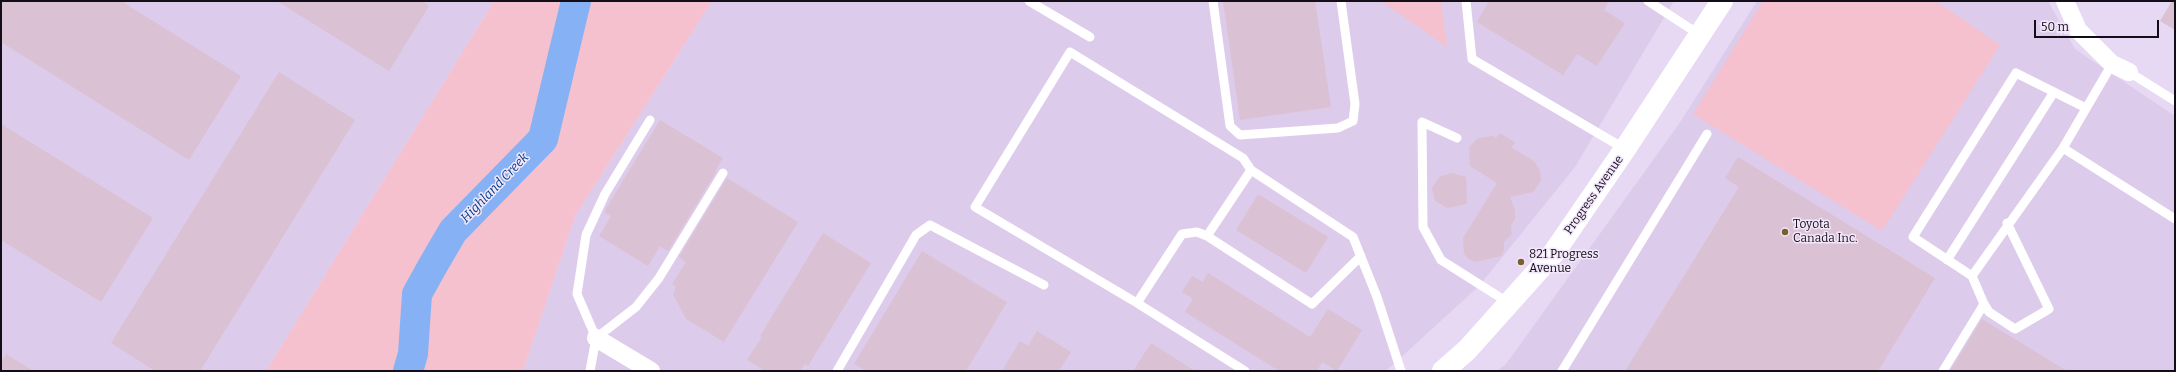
<!DOCTYPE html>
<style>
body{margin:0}
#map{position:relative;width:2176px;height:372px;overflow:hidden;background:#e7d8f3;font-family:Bitter,serif}
canvas{display:block}
.frame{position:absolute;inset:0;border:2px solid #120d16;pointer-events:none}
.scale{position:absolute;left:2034px;top:20px;width:125px;height:18px;box-sizing:border-box;border:2px solid #120d16;border-top:0;padding-left:5px;font-size:12px;line-height:14px;white-space:nowrap;color:#120d16;-webkit-text-stroke:3px #f3e7fc;paint-order:stroke}
</style>
<div id="map">
<canvas width="2176" height="372"></canvas>
<div class="frame"></div>
<div class="scale">50 m</div>
</div>
<script>
const ctx = document.querySelector('canvas').getContext('2d');
ctx.lineJoin = 'round';
function paint(path, color) { ctx.fillStyle = color; ctx.fill(path, 'evenodd'); }
const shape = rows => new Path2D(rows.map(r => 'M' + r).join(''));
function strokePath(path, color, width, dash) { ctx.strokeStyle = color; ctx.lineWidth = width; ctx.lineCap = dash ? 'butt' : 'round'; ctx.setLineDash(dash || []); ctx.stroke(path); }
function label(font, color, halo, rows, align = 'center') {
  ctx.font = font + ' Bitter,serif'; ctx.lineWidth = 3; ctx.setLineDash([]); ctx.textBaseline = 'middle'; ctx.strokeStyle = halo; ctx.fillStyle = color; for (const [text, x, y, turn = 0] of rows) {
    ctx.save(); ctx.translate(x, y); ctx.rotate((+turn || 0) * Math.PI / 180); ctx.textAlign = isNaN(turn) ? turn : align; if (halo) ctx.strokeText(text, 0, 0); ctx.fillText(text, 0, 0); ctx.restore();
  }
}
paint(shape([
 [1,1,494,1,266,371,1,371],
 [712,1,1674,1,1575,167,1479,286,1386,371,523,371,575,216],
 [1757,1,2048,1,2075,49,2175,116,2175,371,1497,371,1506,364,1679,124]
]), '#ddcbeb');
paint(shape([
 [494,1,712,1,575,216,523,371,266,371],
 [1381,1,1441,1,1447,47],
 [1763,1,1936,1,2000,45,1882,231,1693,114]
]), '#f5c1ce');
strokePath(shape([
 [408,371,413,354,417,294,432,267,453,231,543,139,576,1]
]), '#86b2f5', 30);
paint(shape([
 [1,1,121,1,241,76,189,160,1,42],
 [277,1,422,1,429,6,389,71],
 [1223,1,1315,1,1331,107,1240,120],
 [1489,1,1609,1,1604,10,1625,23,1597,66,1577,54,1563,75,1477,22],
 [2172,1,2175,1,2175,30,2160,21],
 [279,72,355,120,200,371,155,371,111,343],
 [660,120,723,158,715,171,716,172,668,251,660,246,648,266,599,236,611,216,604,212],
 [1,124,153,218,101,302,1,240],
 [1500,133,1515,142,1512,148,1534,161,1540,171,1541,181,1533,192,1510,197,1515,210,1515,219,1511,225,1512,234,1504,242,1504,250,1501,256,1476,262,1470,260,1464,254,1463,238,1497,183,1470,166,1469,147,1478,138,1493,136,1496,138],
 [1738,157,1935,278,1878,371,1625,371,1739,187,1725,178],
 [1452,173,1466,177,1467,204,1447,208,1435,201,1432,188,1439,177],
 [727,178,798,222,724,342,686,319,673,294,676,287,672,284,686,262,679,257],
 [1258,194,1328,237,1306,273,1236,230],
 [823,233,871,263,808,366,805,364,800,371,765,371,747,360,762,337,760,336],
 [922,251,1007,302,966,371,866,371,854,364],
 [1208,273,1310,337,1328,309,1362,330,1337,371,1322,362,1317,371,1279,371,1185,312,1193,299,1182,292,1192,276,1203,282],
 [1982,319,2067,371,1950,371],
 [1037,331,1071,352,1059,371,1002,371,1020,341,1028,346],
 [1151,343,1195,371,1133,371],
 [6,354,33,371,1,371,1,363]
]), '#dbc1d4');
strokePath(shape([
 [1029,1,1090,37],
 [1213,1,1230,126,1240,135,1338,128,1353,121,1355,104,1341,1],
 [1466,1,1472,59,1625,149],
 [1648,1,1700,35],
 [2129,72,2175,101],
 [1457,138,1422,122,1423,227,1441,260,1509,303],
 [2063,148,2175,219],
 [1361,256,1312,304,1207,236,1251,170,1353,237,1377,297,1401,371],
 [1947,260,2054,92],
 [1972,276,1913,237,2016,73,2086,108],
 [1137,303,1182,234,1197,232,1207,236],
 [1984,304,1989,312,2015,329,2049,309,2007,223],
 [596,338,636,307,659,278,723,173],
 [590,371,596,338,577,294,586,235,605,194,650,120],
 [837,371,916,235,930,225,1044,285],
 [1245,371,1137,303,975,207,1070,52,1243,158,1251,170],
 [1562,371,1707,134],
 [1943,371,1984,304,1972,276,2063,148,2112,64]
]), '#fff', 9);
strokePath(shape([
 [2065,1,2078,30,2112,64,2129,72],
 [596,338,651,371]
]), '#fff', 18);
strokePath(shape([
 [1443,371,1467,350,1553,254,1625,149,1722,1]
]), '#fff', 22);
for (const [x, y, r, color] of [
 [1785,232,4,"#795f30"],
 [1521,262,4,"#795f30"]
]) { const dot = new Path2D(); dot.arc(x, y, r, 0, 2 * Math.PI); ctx.fillStyle = color; ctx.fill(dot); strokePath(dot, '#f3e7fc', 1.5); }
label('12px', '#120d16', '#f3e7fc', [
 ["Progress Avenue",1594,195,-55]
]);
label('12px', '#120d16', '#f3e7fc', [
 ["Toyota",1793,225],
 ["Canada Inc.",1793,239],
 ["821 Progress",1529,255],
 ["Avenue",1529,269]
], 'left');
label('italic 13px', '#023c87', '#f3e7fc', [
 ["Highland Creek",495,188,-46]
]);
</script>
